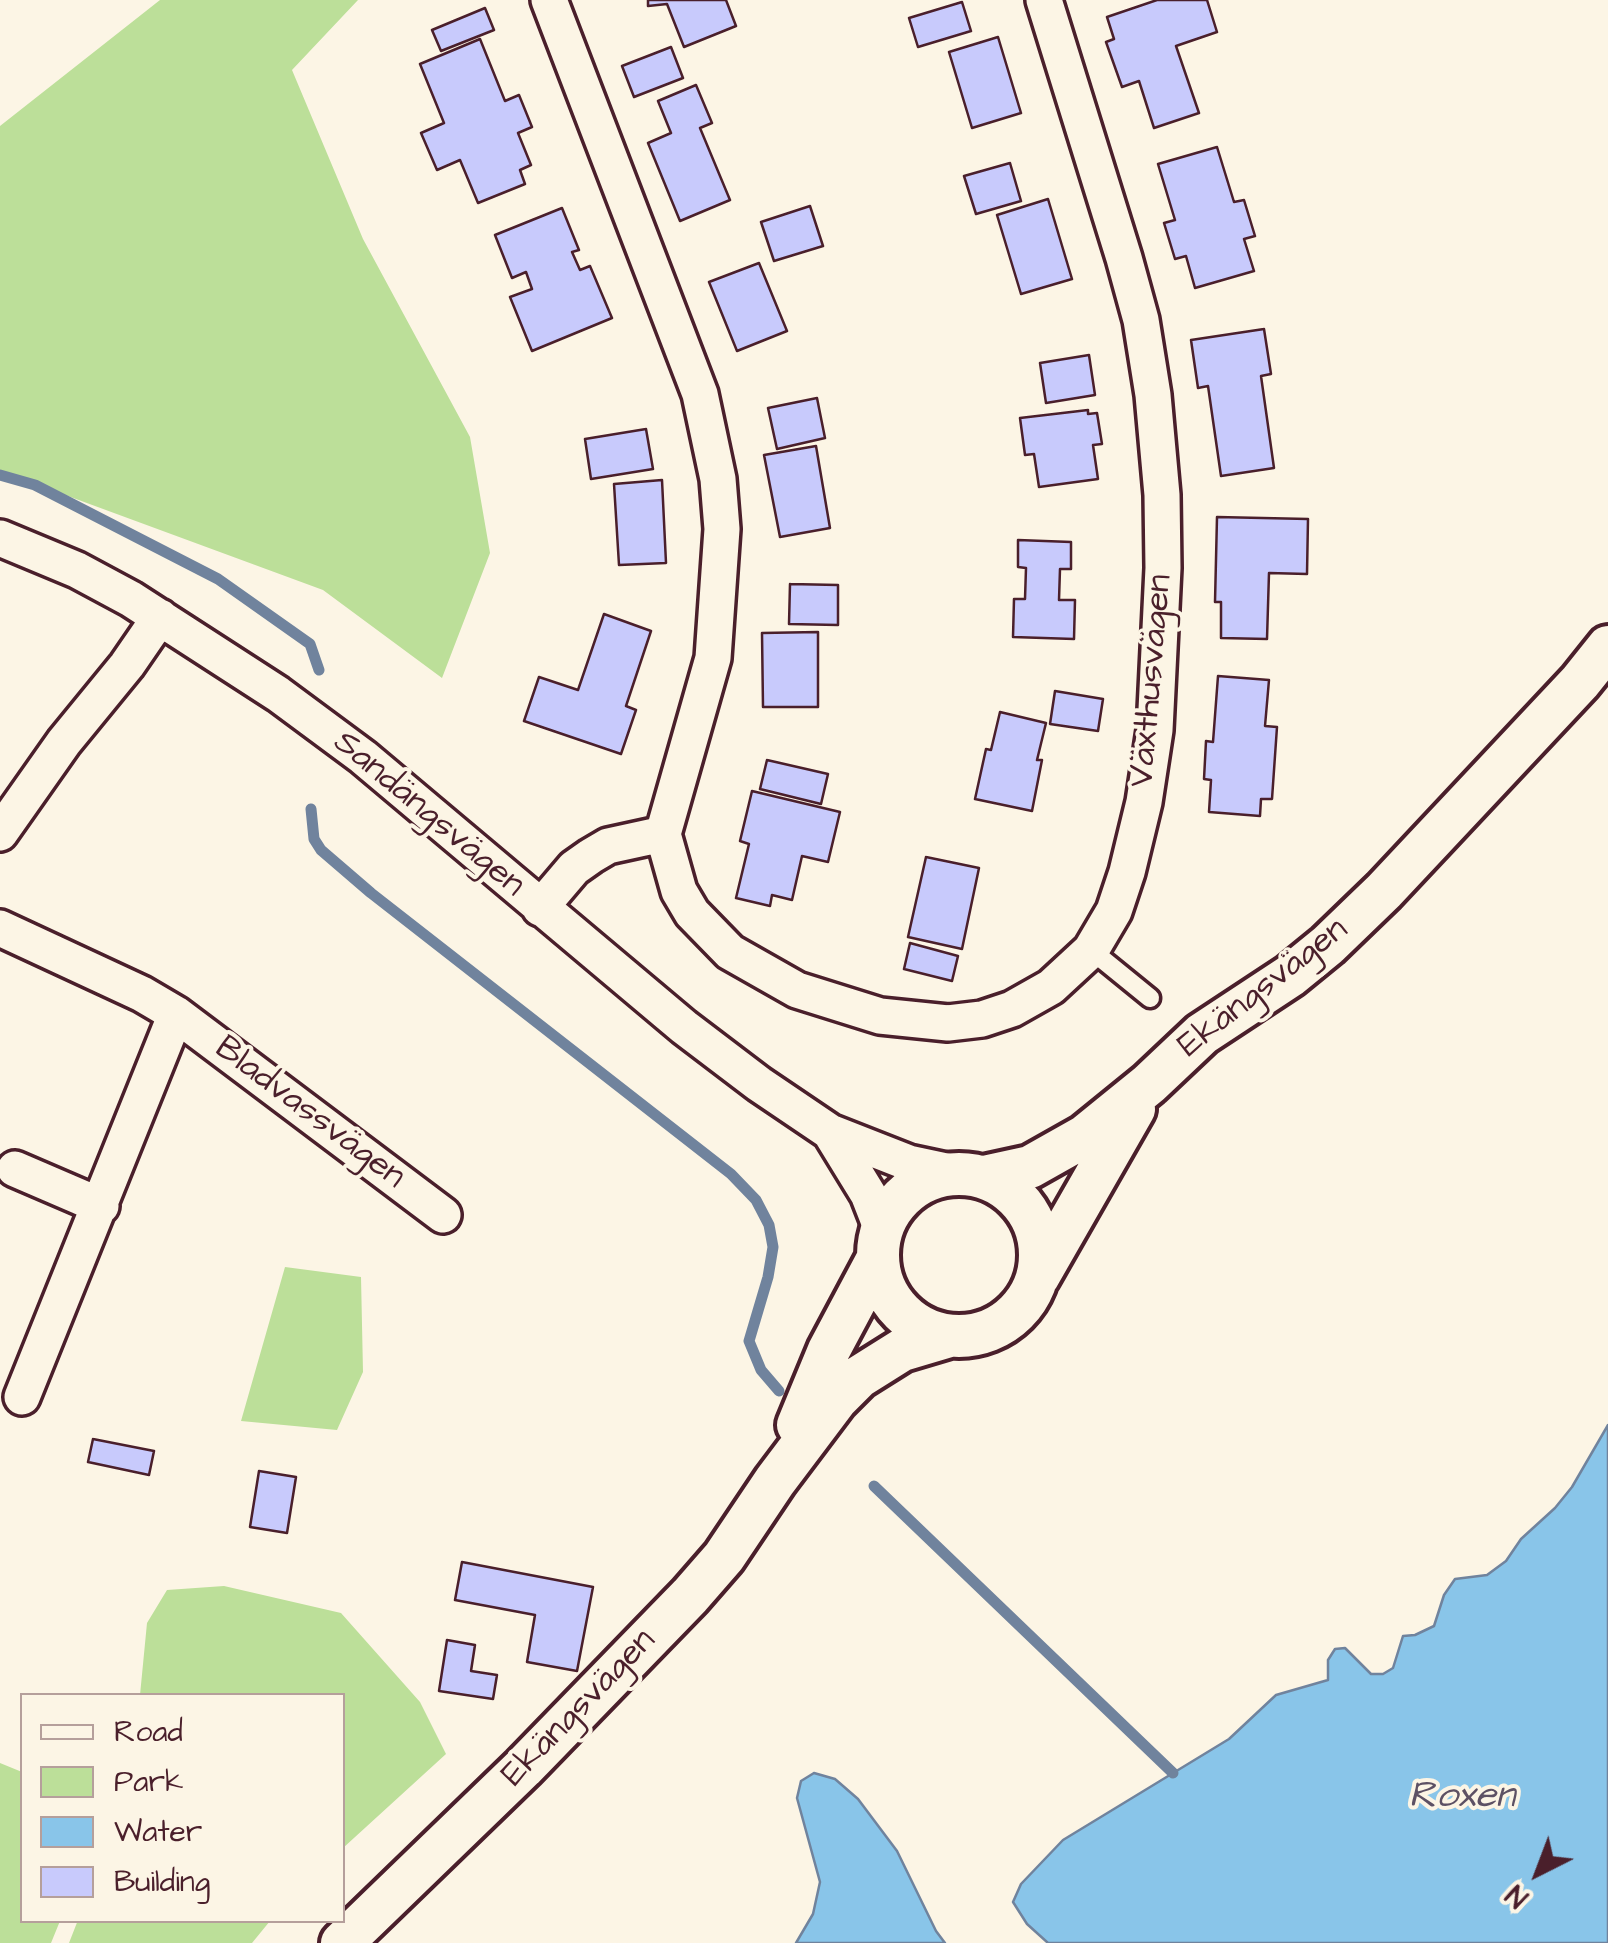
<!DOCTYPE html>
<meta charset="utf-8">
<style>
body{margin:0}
#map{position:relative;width:1608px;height:1943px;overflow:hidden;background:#fcf5e5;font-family:"Architects Daughter",sans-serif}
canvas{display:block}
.legend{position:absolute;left:20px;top:1693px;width:325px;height:230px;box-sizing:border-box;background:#fcf5e5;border:2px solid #b59f9b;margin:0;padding:12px 18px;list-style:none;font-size:30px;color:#4a1f2b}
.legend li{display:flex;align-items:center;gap:20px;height:50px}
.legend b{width:50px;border:2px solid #b59f9b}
.north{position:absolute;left:1488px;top:1823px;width:100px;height:100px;-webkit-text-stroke:8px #fcf5e5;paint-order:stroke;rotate:222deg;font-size:28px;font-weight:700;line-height:40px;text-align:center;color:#4a1f2b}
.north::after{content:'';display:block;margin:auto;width:35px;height:45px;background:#4a1f2b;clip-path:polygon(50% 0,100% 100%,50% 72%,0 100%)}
</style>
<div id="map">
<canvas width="1608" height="1943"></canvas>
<ul class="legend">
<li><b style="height:12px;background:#fcf5e5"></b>Road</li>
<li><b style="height:28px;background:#bcdf99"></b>Park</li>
<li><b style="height:28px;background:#89c5e9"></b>Water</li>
<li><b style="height:28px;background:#c8cafc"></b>Building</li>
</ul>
<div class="north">N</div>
</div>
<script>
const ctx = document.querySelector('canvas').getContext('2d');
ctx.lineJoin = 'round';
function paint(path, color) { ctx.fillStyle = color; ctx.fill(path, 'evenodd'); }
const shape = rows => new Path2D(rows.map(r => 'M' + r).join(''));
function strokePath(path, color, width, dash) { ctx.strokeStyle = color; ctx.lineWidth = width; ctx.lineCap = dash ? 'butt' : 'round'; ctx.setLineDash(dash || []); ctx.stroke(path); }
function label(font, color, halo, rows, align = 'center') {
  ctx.font = font + ' "Architects Daughter",sans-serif'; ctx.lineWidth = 8; ctx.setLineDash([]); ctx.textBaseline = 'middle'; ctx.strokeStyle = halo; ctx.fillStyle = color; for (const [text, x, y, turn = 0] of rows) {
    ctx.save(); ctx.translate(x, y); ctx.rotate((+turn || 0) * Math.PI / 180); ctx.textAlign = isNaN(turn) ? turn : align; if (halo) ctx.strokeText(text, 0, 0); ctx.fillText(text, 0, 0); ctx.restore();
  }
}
paint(shape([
 [160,0,358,0,292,70,363,239,470,437,490,553,442,678,323,590,0,471,0,126],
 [285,1267,361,1277,363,1372,337,1430,241,1421],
 [224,1586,341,1613,420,1702,446,1754,343,1848,342,1696,140,1695,147,1623,167,1590],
 [0,1763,22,1772,22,1920,60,1921,51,1943,0,1943],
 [78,1920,270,1920,270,1921,252,1943,69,1943]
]), '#bcdf99');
const water = shape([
 [1608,1425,1608,1943,1048,1943,1027,1924,1013,1902,1021,1884,1063,1840,1229,1739,1276,1695,1328,1680,1328,1660,1335,1649,1345,1648,1371,1674,1383,1674,1393,1668,1403,1636,1415,1635,1434,1626,1444,1595,1455,1579,1487,1575,1506,1561,1521,1539,1555,1508,1572,1487,1608,1425],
 [814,1773,835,1779,858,1799,897,1851,936,1931,945,1943,796,1943,813,1914,820,1882,797,1798,801,1781,814,1773]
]);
paint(water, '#89c5e9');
strokePath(water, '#70839d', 2.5);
strokePath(shape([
 [0,475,35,485,218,579,310,644,319,670],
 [311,809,314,839,321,850,371,893,731,1174,756,1200,769,1225,773,1247,768,1277,749,1341,761,1370,779,1391],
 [874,1486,1173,1773]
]), '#70839d', 11);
const building = shape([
 [648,0,726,0,736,26,684,47,667,4,648,6,648,0],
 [1157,0,1207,0,1217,32,1176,46,1199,113,1154,128,1139,81,1122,87,1106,42,1114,39,1107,17,1157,0],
 [962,2,971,31,918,47,909,18,962,2],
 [485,8,494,30,441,51,432,30,485,8],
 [998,37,1021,113,972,128,949,52,998,37],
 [480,39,505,101,519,95,532,127,518,133,531,165,520,170,525,184,478,203,460,160,437,170,421,133,444,123,420,64,480,39],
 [671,47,683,78,634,97,622,66,671,47],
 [696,85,712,123,700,128,730,200,680,221,648,143,671,133,658,101,696,85],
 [1217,147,1234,202,1244,200,1255,236,1244,239,1254,271,1195,288,1186,256,1175,259,1164,223,1175,220,1158,164,1217,147],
 [1010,163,1021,201,976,214,964,176,1010,163],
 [1048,199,1072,279,1021,294,997,215,1048,199],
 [810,206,823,246,774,261,761,222,810,206],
 [562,208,579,250,572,252,580,270,590,266,612,318,532,351,510,297,532,289,526,272,512,278,495,235,562,208],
 [759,263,787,331,737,351,709,282,759,263],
 [1264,329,1271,374,1261,376,1274,468,1221,476,1208,386,1198,388,1191,340,1264,329],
 [1089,355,1095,395,1046,403,1040,363,1089,355],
 [817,398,825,438,777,449,768,408,817,398],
 [1088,410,1088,414,1097,413,1102,444,1093,445,1098,479,1039,487,1034,454,1025,455,1020,418,1088,410],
 [646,429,653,469,591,479,585,439,646,429],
 [816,446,830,528,780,537,764,455,816,446],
 [662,480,666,563,619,565,614,484,662,480],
 [1217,517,1308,519,1307,574,1269,573,1267,639,1221,638,1221,602,1215,602,1217,517],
 [1018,540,1071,542,1071,569,1060,569,1059,600,1075,600,1074,639,1013,637,1014,599,1025,599,1026,568,1018,567,1018,540],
 [790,584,838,585,838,625,789,624,790,584],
 [604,614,651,631,626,706,636,710,621,754,524,721,539,677,578,690,604,614],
 [818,632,818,707,763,707,762,633,818,632],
 [1218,676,1269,680,1265,726,1277,727,1272,799,1261,799,1260,816,1209,812,1211,780,1204,779,1206,741,1213,742,1218,676],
 [1055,691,1103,699,1098,731,1050,724,1055,691],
 [1000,712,1046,723,1037,760,1042,760,1032,811,975,799,986,749,991,750,1000,712],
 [767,760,828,774,821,804,760,789,767,760],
 [752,791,840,812,828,862,802,856,792,900,772,895,770,906,736,898,749,844,740,841,752,791],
 [926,857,979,868,962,949,908,937,926,857],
 [910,943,958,956,952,981,904,969,910,943],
 [93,1439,154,1451,149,1475,88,1462,93,1439],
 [259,1471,296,1477,287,1533,250,1527,259,1471],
 [462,1562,593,1587,577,1671,527,1662,535,1615,455,1600,462,1562],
 [447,1640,475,1645,471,1671,497,1675,493,1699,439,1691,447,1640]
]);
paint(building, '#c8cafc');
strokePath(building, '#4a1f2b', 2.5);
const service = shape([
 [1091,950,1150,998]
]);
const minor = shape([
 [549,0,700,394,718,479,722,529,713,658,663,834,679,891,692,913,730,952,797,990,880,1016,948,1023,982,1019,1012,1009,1051,987,1091,950,1114,911,1127,872,1144,802,1155,730,1163,568,1162,495,1153,395,1141,320,1124,258,1044,0],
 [0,538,77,570,131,599,278,694,363,757,684,1027,759,1084,830,1132,909,1163,956,1173],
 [0,833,64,742,127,665,160,617],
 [540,908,574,868,591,856,608,846,663,834],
 [0,928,142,994,176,1014,443,1215],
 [830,1132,868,1194,882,1230],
 [15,1169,101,1206],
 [22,1397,176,1014]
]);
const tertiary = shape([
 '878 1255a81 81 0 1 1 162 0a81 81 0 1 1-162 0Z',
 [984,1177,1030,1167,1085,1136,1149,1084,1202,1034,1290,976,1328,945,1384,891,1580,682,1608,647],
 [1038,1277,1134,1109],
 [798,1425,829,1350,878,1258],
 [342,1943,523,1768,690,1596,724,1557,775,1481,836,1400,859,1377,902,1350,949,1336]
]);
strokePath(service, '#4a1f2b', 25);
strokePath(minor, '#4a1f2b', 42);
strokePath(tertiary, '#4a1f2b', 50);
strokePath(service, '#fcf5e5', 18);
strokePath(minor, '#fcf5e5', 35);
strokePath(tertiary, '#fcf5e5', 42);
label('35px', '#4a1f2b', '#fcf5e5', [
 ["Växthusvägen",1153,681,-85],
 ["Sandängsvägen",428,815,40],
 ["Ekängsvägen",1264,989,-38],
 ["Bladvassvägen",309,1114,37],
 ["Ekängsvägen",580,1709,-46]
]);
label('italic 38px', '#5d5164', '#fcf5e5', [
 ["Roxen",1462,1798]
]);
</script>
